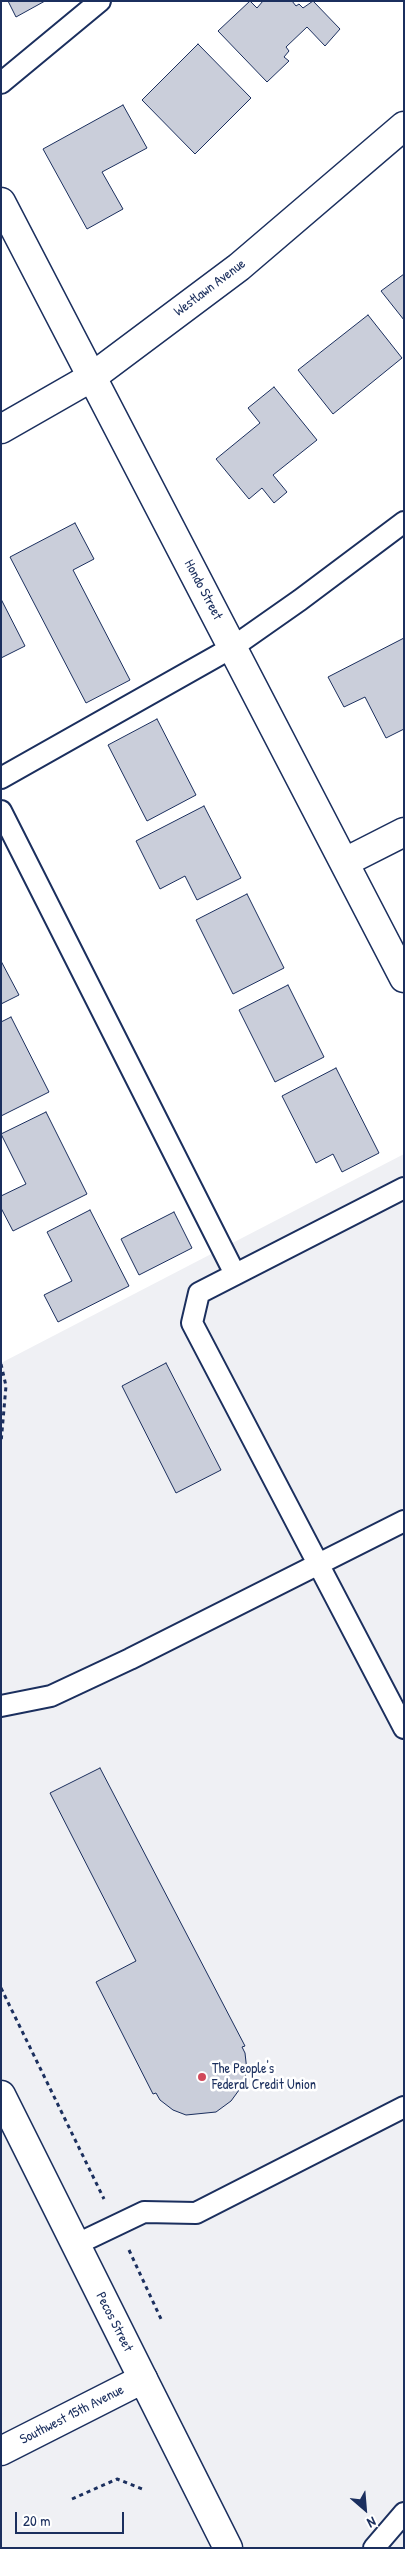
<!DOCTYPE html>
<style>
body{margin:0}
#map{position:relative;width:405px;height:2549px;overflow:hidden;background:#fff;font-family:"Patrick Hand",sans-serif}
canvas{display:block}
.frame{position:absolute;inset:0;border:2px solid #1b2f5e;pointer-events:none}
.north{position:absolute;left:340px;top:2484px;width:50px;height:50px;-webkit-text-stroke:4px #fff;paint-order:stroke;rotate:153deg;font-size:14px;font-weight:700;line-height:20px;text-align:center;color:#1b2f5e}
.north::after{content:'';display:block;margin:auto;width:18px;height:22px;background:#1b2f5e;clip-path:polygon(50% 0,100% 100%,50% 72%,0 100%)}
.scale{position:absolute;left:15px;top:2512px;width:109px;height:22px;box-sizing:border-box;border:2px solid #1b2f5e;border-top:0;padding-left:6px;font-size:15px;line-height:18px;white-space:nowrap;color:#1b2f5e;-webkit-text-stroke:4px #fff;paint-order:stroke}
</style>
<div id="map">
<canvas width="405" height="2549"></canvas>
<div class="frame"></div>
<div class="north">N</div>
<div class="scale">20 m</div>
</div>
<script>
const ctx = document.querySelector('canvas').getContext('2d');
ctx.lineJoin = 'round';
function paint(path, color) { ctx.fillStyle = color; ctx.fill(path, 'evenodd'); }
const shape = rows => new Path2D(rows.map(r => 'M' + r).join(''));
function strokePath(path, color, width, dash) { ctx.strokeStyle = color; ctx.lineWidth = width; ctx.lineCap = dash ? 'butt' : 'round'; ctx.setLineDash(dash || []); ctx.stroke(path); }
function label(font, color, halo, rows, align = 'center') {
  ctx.font = font + ' "Patrick Hand",sans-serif'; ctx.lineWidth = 5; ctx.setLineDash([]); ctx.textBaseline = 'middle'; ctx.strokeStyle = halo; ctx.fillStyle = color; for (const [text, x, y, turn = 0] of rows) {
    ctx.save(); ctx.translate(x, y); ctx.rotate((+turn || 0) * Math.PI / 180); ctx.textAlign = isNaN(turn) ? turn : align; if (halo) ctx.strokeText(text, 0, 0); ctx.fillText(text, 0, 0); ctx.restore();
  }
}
paint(shape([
 [404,1154,404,2548,1,2548,1,1363]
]), '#eff0f4');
const building = shape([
 [8,1,45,1,16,17,8,1],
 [250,1,257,8,263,1,292,1,296,6,299,4,303,8,313,1,340,29,325,46,307,27,286,47,289,51,284,57,289,61,267,82,218,31,250,1],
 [198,44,251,98,195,154,142,100,198,44],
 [123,105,147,148,102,172,123,209,87,229,43,149,123,105],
 [404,274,404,320,381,291,404,274],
 [368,315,402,358,333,414,298,370,368,315],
 [274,387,317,440,273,475,287,492,274,503,262,488,249,499,216,459,260,423,248,408,274,387],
 [75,523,94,559,73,570,130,680,86,703,10,557,75,523],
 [1,599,25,646,1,658,1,599],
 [404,638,404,729,386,738,365,697,344,707,328,677,404,638],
 [157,719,196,795,147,821,108,745,157,719],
 [204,806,241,878,197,900,185,876,160,889,136,841,204,806],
 [247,894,284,968,233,994,196,920,247,894],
 [1,961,19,995,1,1004,1,961],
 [288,985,324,1057,275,1082,239,1010,288,985],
 [11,1017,49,1092,1,1116,1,1022,11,1017],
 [336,1068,379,1153,342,1172,333,1154,316,1163,282,1096,336,1068],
 [46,1112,87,1194,13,1231,1,1208,1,1196,26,1184,1,1134,46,1112],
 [90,1210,129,1286,58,1322,44,1295,72,1281,47,1232,90,1210],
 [174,1212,192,1248,139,1275,121,1239,174,1212],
 [166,1363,221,1470,176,1493,122,1386,166,1363],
 [100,1768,245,2046,242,2047,245,2053,247,2071,242,2086,231,2101,216,2112,186,2115,173,2110,160,2100,156,2093,153,2094,96,1982,136,1961,50,1793,100,1768]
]);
paint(building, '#caceda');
strokePath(building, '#1b2f5e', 1);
const service = shape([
 [1,83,100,1],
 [1,778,233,647,300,600,404,522],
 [1,811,235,1274],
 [404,1188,199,1293,192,1323,404,1728],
 [1,1706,51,1696,130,1659,404,1521],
 [75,2245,144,2212,196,2213,404,2107],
 [374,2548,404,2513]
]);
const minor = shape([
 [1,202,404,978],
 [345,862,404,832]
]);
const tertiary = shape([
 [1,429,92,377,239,267,404,126],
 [1,2095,143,2379]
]);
const secondary = shape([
 [1,2451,143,2379,228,2548]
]);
strokePath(service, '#1b2f5e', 24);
strokePath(minor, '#1b2f5e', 31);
strokePath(tertiary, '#1b2f5e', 31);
strokePath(secondary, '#1b2f5e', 31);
strokePath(shape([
 [1,1364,6,1386,1,1443],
 [1,1988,104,2199],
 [129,2250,161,2319],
 [72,2499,117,2479,145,2490]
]), '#1b2f5e', 3, [4, 4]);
strokePath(service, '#fff', 20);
strokePath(minor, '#fff', 28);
strokePath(tertiary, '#fff', 28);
strokePath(secondary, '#fff', 28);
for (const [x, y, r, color] of [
 [202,2077,5,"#d1495b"]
]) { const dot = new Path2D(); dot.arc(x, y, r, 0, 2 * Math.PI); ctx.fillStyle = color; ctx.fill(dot); strokePath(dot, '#fff', 2); }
label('14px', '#1b2f5e', '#fff', [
 ["Westlawn Avenue",210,288,-37],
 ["Hondo Street",203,590,62],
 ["Pecos Street",114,2322,63],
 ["Southwest 15th Avenue",72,2415,-27]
]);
label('14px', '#1b2f5e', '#fff', [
 ["The People's",212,2069],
 ["Federal Credit Union",212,2085]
], 'left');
</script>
